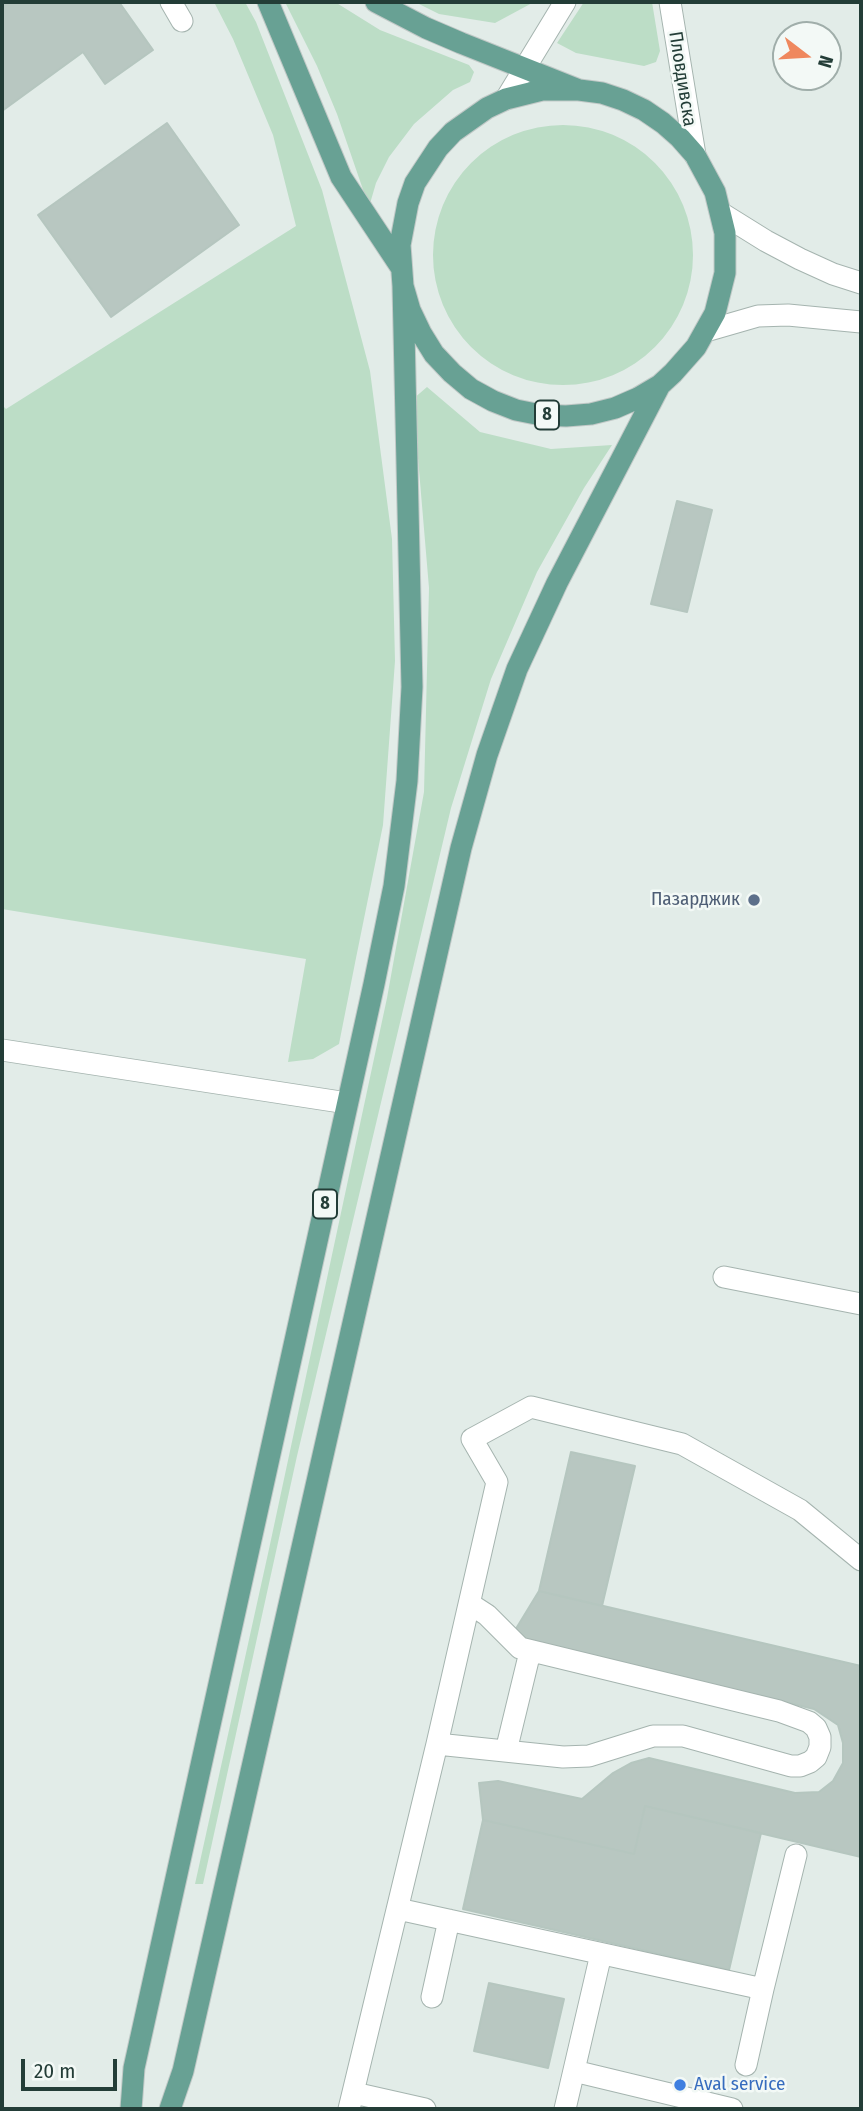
<!DOCTYPE html>
<meta charset="utf-8">
<style>
body{margin:0}
#map{position:relative;width:863px;height:2111px;overflow:hidden;background:#e2ece8;font-family:"Fira Sans Condensed",sans-serif}
canvas{display:block}
.frame{position:absolute;inset:0;border:4px solid #233d37;pointer-events:none}
.north{position:absolute;left:772px;top:21px;width:70px;height:70px;box-sizing:border-box;background:#f3f9f6;border:2px solid #a0aeaa;border-radius:50%;rotate:107deg;font-size:19px;font-weight:700;line-height:28px;text-align:center;color:#233d37}
.north::after{content:'';display:block;margin:auto;width:24px;height:32px;background:#ef885e;clip-path:polygon(50% 0,100% 100%,50% 72%,0 100%)}
.scale{position:absolute;left:21px;top:2059px;width:96px;height:32px;box-sizing:border-box;border:4px solid #233d37;border-top:0;padding-left:9px;font-size:21px;line-height:24px;white-space:nowrap;color:#233d37;-webkit-text-stroke:5px #f3f9f6;paint-order:stroke}
</style>
<div id="map">
<canvas width="863" height="2111"></canvas>
<div class="frame"></div>
<div class="north">N</div>
<div class="scale">20 m</div>
</div>
<script>
const ctx = document.querySelector('canvas').getContext('2d');
ctx.lineJoin = 'round';
function paint(path, color) { ctx.fillStyle = color; ctx.fill(path, 'evenodd'); }
const shape = rows => new Path2D(rows.map(r => 'M' + r).join(''));
function strokePath(path, color, width, dash) { ctx.strokeStyle = color; ctx.lineWidth = width; ctx.lineCap = dash ? 'butt' : 'round'; ctx.setLineDash(dash || []); ctx.stroke(path); }
function label(font, color, halo, rows, align = 'center') {
  ctx.font = font + ' "Fira Sans Condensed",sans-serif'; ctx.lineWidth = 5; ctx.setLineDash([]); ctx.textBaseline = 'middle'; ctx.strokeStyle = halo; ctx.fillStyle = color; for (const [text, x, y, turn = 0] of rows) {
    ctx.save(); ctx.translate(x, y); ctx.rotate((+turn || 0) * Math.PI / 180); ctx.textAlign = isNaN(turn) ? turn : align; if (halo) ctx.strokeText(text, 0, 0); ctx.fillText(text, 0, 0); ctx.restore();
  }
}
paint(shape([
 [214,2,245,2,256,22,322,190,370,371,392,539,395,661,383,825,356,958,339,1044,313,1059,288,1062,306,959,2,909,2,405,6,409,296,226,273,135,233,39],
 [285,2,335,2,380,30,469,65,474,72,470,82,453,90,414,124,389,157,376,183,369,207,337,114,317,66],
 [415,2,534,2,495,23,439,14],
 [584,2,652,2,660,51,656,62,644,66,576,53,557,43],
 '433 255a130 130 0 1 1 260 0a130 130 0 1 1-260 0Z',
 [427,387,480,432,551,449,612,445,584,488,537,572,491,679,451,808,297,1456,203,1884,195,1884,269,1549,387,998,424,792,429,588,413,399]
]), '#bcddc6');
const building = shape([
 [2,2,119,2,153,50,105,84,83,52,2,111,2,2],
 [167,123,239,225,111,317,38,215,167,123],
 [677,501,712,510,687,612,651,604,677,501],
 [571,1452,635,1466,602,1606,539,1591,571,1452],
 [539,1591,861,1666,861,1857,645,1806,634,1854,483,1820,479,1783,498,1781,582,1799,613,1773,631,1763,649,1758,795,1793,819,1792,833,1781,843,1763,843,1743,838,1725,814,1709,525,1640,514,1632,539,1591],
 [645,1806,761,1833,729,1970,463,1909,483,1820,634,1854,645,1806],
 [489,1983,564,1999,548,2068,474,2051,489,1983]
]);
paint(building, '#b8c7c1');
strokePath(building, '#b5c6bf', 2);
const minor = shape([
 [171,2,182,21],
 [670,2,695,155],
 [506,99,565,2],
 [721,213,766,241,800,259,833,274,861,283],
 [706,331,758,316,788,315,861,322],
 [2,1050,347,1103],
 [724,1277,861,1304],
 [437,1744,563,1757,589,1756,653,1736,683,1736,791,1766,800,1766,810,1762,816,1757,820,1747,820,1737,816,1728,809,1722,779,1711,520,1648,487,1615,470,1604],
 [506,1751,530,1652],
 [398,1909,763,1989,796,1855],
 [432,1997,449,1920],
 [746,2065,763,1989],
 [574,2071,732,2109],
 [354,2093,425,2109],
 [349,2109,437,1744,497,1482,472,1439,531,1407,682,1444,800,1510,861,1560],
 [565,2109,601,1954]
]);
const major = shape([
 [268,2,341,177,400,266],
 [376,2,426,28,461,43,579,90,602,93,623,100,644,110,663,123,680,138,695,155,715,192,725,233,725,273,715,313,696,347,673,373,660,385,638,398,615,408,591,414,566,416,541,415,516,410,493,401,471,389,452,373,434,354,421,333,410,310,403,286,400,245,408,203,415,183,438,148,453,132,487,108,506,99,542,90,579,90],
 [131,2109,134,2068,374,984,394,886,407,781,412,687,403,286],
 [170,2109,183,2071,461,848,487,755,517,669,557,583,660,385]
]);
strokePath(minor, '#a5b4af', 23);
strokePath(major, '#c1c9c7', 23);
strokePath(minor, '#fff', 21);
strokePath(major, '#68a194', 21);
for (const [x, y, r, color] of [
 [754,900,7,"#5c6f8a"],
 [680,2085,7,"#3f7fe0"]
]) { const dot = new Path2D(); dot.arc(x, y, r, 0, 2 * Math.PI); ctx.fillStyle = color; ctx.fill(dot); strokePath(dot, '#f3f9f6', 2.5); }
for (const [x, y, w] of [
 [547,415,24],
 [325,1204,24]
]) { const box = new Path2D(); box.roundRect(x - w / 2, y - 14.5, w, 29, 5); ctx.fillStyle = '#f3f9f6'; ctx.fill(box); strokePath(box, '#233d37', 2); }
label('bold 18px', '#233d37', null, [
 ["8",547,415],
 ["8",325,1204]
]);
label('19px', '#233d37', '#f3f9f6', [
 ["Пловдивска",682,79,81]
]);
label('19px', '#4e5e75', '#f3f9f6', [
 ["Пазарджик",740,900]
], 'right');
label('19px', '#366cbe', '#f3f9f6', [
 ["Aval service",694,2085]
], 'left');
</script>
